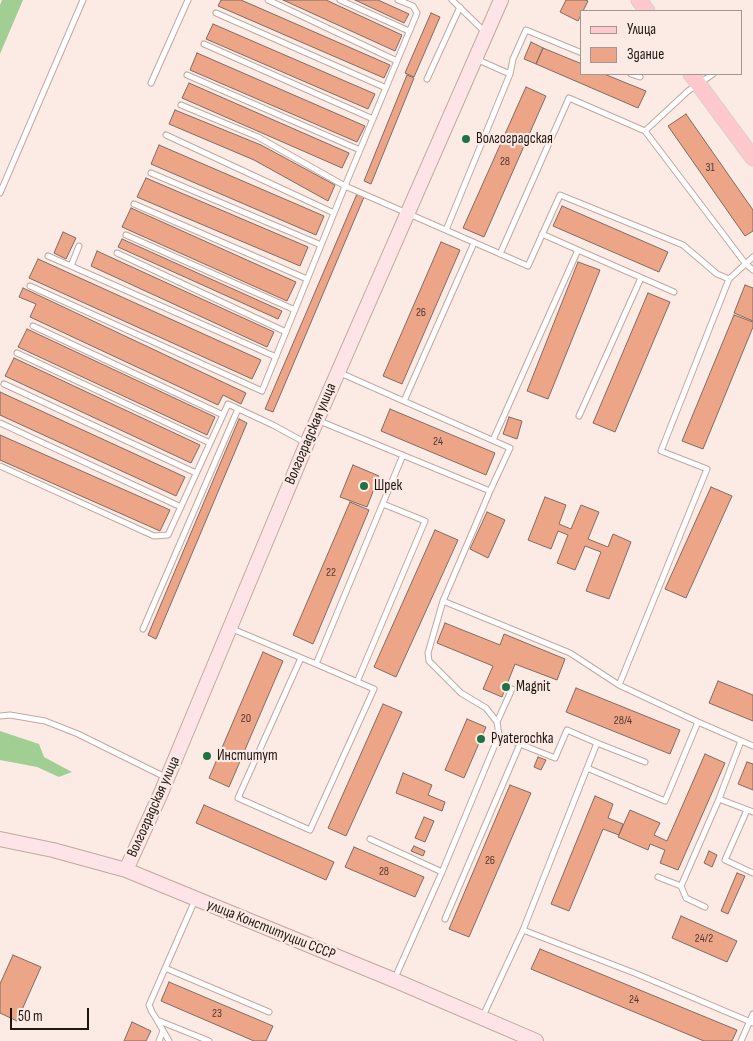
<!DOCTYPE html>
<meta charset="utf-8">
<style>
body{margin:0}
#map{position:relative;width:753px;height:1041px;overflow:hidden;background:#fcebe5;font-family:"Sofia Sans Condensed",sans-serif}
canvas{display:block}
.legend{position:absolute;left:580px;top:10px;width:162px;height:65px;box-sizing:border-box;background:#fcebe5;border:1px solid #a49691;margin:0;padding:6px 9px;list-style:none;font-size:15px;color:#1f1612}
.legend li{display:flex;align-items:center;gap:10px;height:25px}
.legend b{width:25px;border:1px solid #a49691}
.scale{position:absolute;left:10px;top:1008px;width:79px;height:22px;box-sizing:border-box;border:2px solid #1f1612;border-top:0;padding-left:6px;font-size:15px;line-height:18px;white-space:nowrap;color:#1f1612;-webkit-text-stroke:4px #fcebe5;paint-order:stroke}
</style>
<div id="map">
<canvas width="753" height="1041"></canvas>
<ul class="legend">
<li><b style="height:6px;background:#fec8cc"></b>Улица</li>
<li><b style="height:14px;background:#eda588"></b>Здание</li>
</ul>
<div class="scale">50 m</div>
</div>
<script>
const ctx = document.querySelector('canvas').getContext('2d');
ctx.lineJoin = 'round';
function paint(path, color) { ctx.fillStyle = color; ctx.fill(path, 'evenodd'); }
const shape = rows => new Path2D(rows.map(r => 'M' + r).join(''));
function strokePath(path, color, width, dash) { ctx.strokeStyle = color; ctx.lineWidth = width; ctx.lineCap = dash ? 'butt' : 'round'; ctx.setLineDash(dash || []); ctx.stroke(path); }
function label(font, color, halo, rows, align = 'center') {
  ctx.font = font + ' "Sofia Sans Condensed",sans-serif'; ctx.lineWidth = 4.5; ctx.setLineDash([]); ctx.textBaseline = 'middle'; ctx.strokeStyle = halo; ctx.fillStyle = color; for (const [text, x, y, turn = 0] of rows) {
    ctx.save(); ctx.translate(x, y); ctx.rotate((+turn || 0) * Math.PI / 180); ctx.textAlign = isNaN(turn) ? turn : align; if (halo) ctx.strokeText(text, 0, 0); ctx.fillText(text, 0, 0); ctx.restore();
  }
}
paint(shape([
 [2,0,23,0,0,54,0,5],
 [0,731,39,744,44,757,72,772,59,777,37,767,0,760]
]), '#a1cf93');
const building = shape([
 [221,0,241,0,390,65,384,78,218,6,221,0],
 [283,0,326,0,402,35,395,51,283,0],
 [355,0,378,0,409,14,404,23,355,0],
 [566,0,585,0,588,1,578,21,560,12,566,0],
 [431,13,440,17,414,77,405,73,431,13],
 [213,24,375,94,368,109,206,39,213,24],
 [531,42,543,48,536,64,524,59,531,42],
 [543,48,582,64,582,74,604,74,646,91,638,108,536,64,543,48],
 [197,53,365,126,357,142,190,70,197,53],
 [407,75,414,78,371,184,364,181,407,75],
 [189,83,349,153,342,168,182,98,189,83],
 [526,87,546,96,484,237,463,228,526,87],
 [175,110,261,145,335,185,328,201,254,160,169,124,175,110],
 [686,114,753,210,753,231,745,236,668,126,686,114],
 [159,145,324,216,316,235,151,164,159,145],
 [146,178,308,247,300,266,137,197,146,178],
 [357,194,364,197,273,412,265,409,357,194],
 [562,206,668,252,659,272,553,226,562,206],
 [131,208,296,282,287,301,122,227,131,208],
 [63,232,76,238,66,259,54,253,63,232],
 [122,239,282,311,278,319,118,247,122,239],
 [441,242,460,250,402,384,383,376,441,242],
 [97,251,274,332,267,347,91,266,97,251],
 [38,259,261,360,252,379,29,278,38,259],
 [578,262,600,270,548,399,527,391,578,262],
 [745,285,753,288,753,321,734,313,745,285],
 [23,288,246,393,241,404,223,395,218,405,30,317,36,304,19,297,23,288],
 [648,293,670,302,615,432,593,423,648,293],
 [734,315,753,322,753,327,703,449,682,441,734,315],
 [27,329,215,417,207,435,18,347,27,329],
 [14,358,200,445,191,463,5,376,14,358],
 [0,392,185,477,176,496,0,415,0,392],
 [390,409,495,453,486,475,381,431,390,409],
 [509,417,522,421,517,439,503,434,509,417],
 [239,419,247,423,156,639,148,635,239,419],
 [0,435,170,510,160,531,0,460,0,435],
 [353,465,379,476,367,507,340,497,353,465],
 [711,487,732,496,686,598,665,589,711,487],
 [545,497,566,505,559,524,571,529,581,505,599,512,588,539,608,547,613,534,631,542,609,599,586,591,601,552,585,546,575,570,557,563,568,535,558,531,551,549,528,540,545,497],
 [350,502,369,510,313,644,293,635,350,502],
 [487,512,505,520,488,558,470,549,487,512],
 [435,530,458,540,396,677,374,667,435,530],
 [445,623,500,645,504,634,565,659,557,680,515,664,502,697,483,689,493,666,437,643,445,623],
 [263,652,283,661,229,787,209,778,263,652],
 [718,681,753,695,753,721,709,703,718,681],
 [576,688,680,730,670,754,566,712,576,688],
 [383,704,402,712,346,836,328,828,383,704],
 [467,719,486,727,464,778,445,770,467,719],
 [705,754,725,763,678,870,660,863,665,850,650,844,648,850,618,837,630,810,660,823,654,835,667,841,705,754],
 [538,757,546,760,541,770,534,767,538,757],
 [747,762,753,764,753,790,738,784,747,762],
 [403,773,432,785,428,795,445,802,442,811,396,793,403,773],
 [510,785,531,793,469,937,449,929,510,785],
 [595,796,613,804,608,818,623,824,619,835,603,829,569,911,551,904,595,796],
 [204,805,334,862,326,880,196,823,204,805],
 [424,817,434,821,425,842,415,838,424,817],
 [414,846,425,851,423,856,411,851,414,846],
 [354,847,424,877,415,897,345,867,354,847],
 [709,851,717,855,712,867,704,863,709,851],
 [737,873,745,876,728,914,721,911,737,873],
 [681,916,737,941,727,962,672,938,681,916],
 [540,949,737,1030,732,1041,704,1041,531,969,540,949],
 [13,955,41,967,17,1021,0,1013,0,984,13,955],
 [169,982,273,1026,266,1041,254,1041,161,1001,169,982],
 [132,1022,151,1031,146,1041,124,1041,132,1022]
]);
paint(building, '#eda588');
strokePath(building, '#826b62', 1);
const lane = shape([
 [268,0,397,61],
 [340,0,409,31],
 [452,0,486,33],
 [216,13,386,88],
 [204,44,373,119],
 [476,59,510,74],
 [631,74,640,77],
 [187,75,360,150],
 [427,79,460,7],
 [151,83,188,0],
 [181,105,258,137,345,186,528,266,560,195,683,245,717,274,729,279,753,257],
 [645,131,688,91,713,74],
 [166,135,334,213],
 [151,173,321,245],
 [0,193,83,0],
 [134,204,307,279],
 [446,230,510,74,513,59,526,30,582,53],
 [126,235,295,310],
 [79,246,71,266,276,357],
 [578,250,674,292],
 [117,253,286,332],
 [500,254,569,98,645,131,745,263,753,270],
 [48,256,71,266],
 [30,286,262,391,345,186,417,13,413,6,398,0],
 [33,326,223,415],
 [17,353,210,443],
 [338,372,510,448,490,491,443,601,570,653,619,685,698,722],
 [4,384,196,473],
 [404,401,474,243],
 [579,416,641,278],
 [317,420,490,491],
 [0,423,181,507],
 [493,440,578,250,542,234],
 [0,466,154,536,168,535,228,404,273,425,306,443],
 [443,601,428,653,429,661,461,693,486,708,497,722],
 [230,628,316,664,403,455],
 [143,629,238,409],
 [301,658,238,798,310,830,374,689,316,664],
 [357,682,425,521,383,504],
 [619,685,707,469,661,451,729,279],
 [0,716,10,715,45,721,78,734,167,778],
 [520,744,555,758,567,730,597,743],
 [587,768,665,801,698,722,753,746],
 [719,799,753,812],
 [747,810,725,860,753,873],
 [370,839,442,872],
 [658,877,681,886,686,898,705,907],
 [681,886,719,799,741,741],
 [195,900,149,1005,152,1012,157,1020,209,1041],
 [445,919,520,744,499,735],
 [523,930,637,974,753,1023],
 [165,968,269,1012],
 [394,980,442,872,499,735,497,722,512,689],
 [482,1018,523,930,597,743,645,762],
 [157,1020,169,1041],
 [159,1041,163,1031],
 [741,1041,753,1014]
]);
const secondary = shape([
 [0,839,53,850,126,870,394,980,536,1041],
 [126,870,161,793,307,443,501,0]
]);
const primary = shape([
 [639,0,647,11],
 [691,74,753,158]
]);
strokePath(lane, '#c1a89e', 7);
strokePath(secondary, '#c1a89e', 16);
strokePath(primary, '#d2d0d0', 17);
strokePath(lane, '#fff', 5);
strokePath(secondary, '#fee4e6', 14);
strokePath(primary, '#fec8cc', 15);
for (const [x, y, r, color] of [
 [466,139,5,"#1e7244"],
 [364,486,5,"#1e7244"],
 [506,687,5,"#1e7244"],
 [481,739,5,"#1e7244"],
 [207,756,5,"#1e7244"]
]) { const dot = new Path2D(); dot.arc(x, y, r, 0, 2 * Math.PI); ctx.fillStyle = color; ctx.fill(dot); strokePath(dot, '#fcebe5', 2); }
label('12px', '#523a30', null, [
 ["28",505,162],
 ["31",710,168],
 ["26",421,313],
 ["24",438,442],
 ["22",331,573],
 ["20",246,719],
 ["28/4",623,721],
 ["26",490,861],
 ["28",384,872],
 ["24/2",704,939],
 ["24",634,1000],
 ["23",217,1014]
]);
label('15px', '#1f1612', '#fcebe5', [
 ["Волгоградская",476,139],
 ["Шрек",374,486],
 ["Magnit",516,687],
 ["Pyaterochka",491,739],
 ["Институт",217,756]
], 'left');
label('15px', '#1f1612', '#fcebe5', [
 ["Волгоградская улица",311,434,-67],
 ["Волгоградская улица",154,807,-66],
 ["улица Конституции СССР",271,930,22]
]);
</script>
